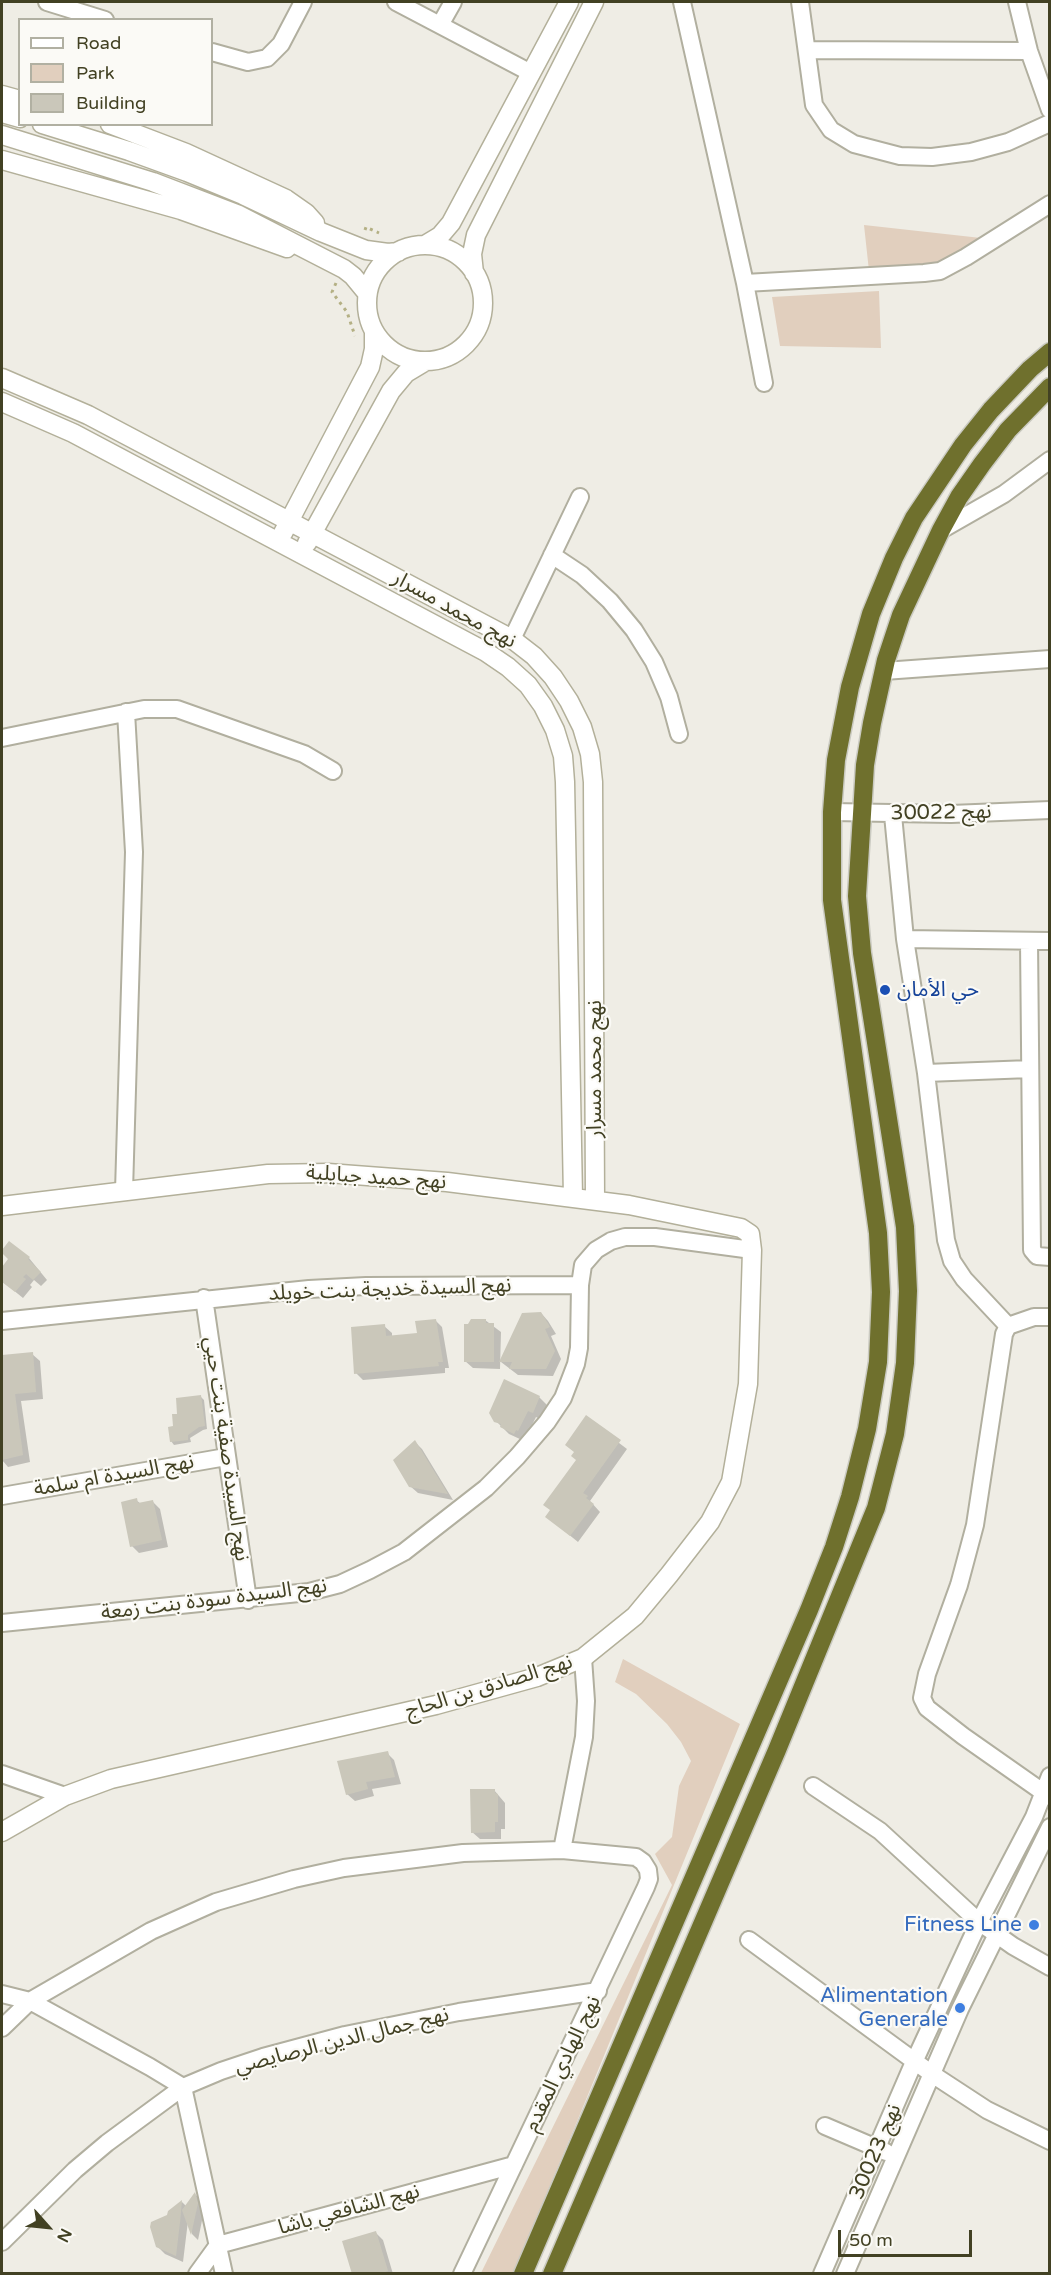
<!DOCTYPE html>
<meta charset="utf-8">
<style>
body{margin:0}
#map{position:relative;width:1051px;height:2275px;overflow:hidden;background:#efede5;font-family:"Varela Round",sans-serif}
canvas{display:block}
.frame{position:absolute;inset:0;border:3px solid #424123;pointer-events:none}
.legend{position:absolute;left:18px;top:18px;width:195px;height:108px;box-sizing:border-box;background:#fbfaf6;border:2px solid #b1b0a2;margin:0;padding:8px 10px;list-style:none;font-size:18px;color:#424123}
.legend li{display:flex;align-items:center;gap:12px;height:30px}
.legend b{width:30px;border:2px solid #b1b0a2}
.north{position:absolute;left:18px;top:2197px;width:60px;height:60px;-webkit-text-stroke:4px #fbfaf6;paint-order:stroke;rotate:117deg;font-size:16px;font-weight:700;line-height:24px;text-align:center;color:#424123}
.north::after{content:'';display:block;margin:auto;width:21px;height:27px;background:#424123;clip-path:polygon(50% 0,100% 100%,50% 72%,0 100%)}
.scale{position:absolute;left:838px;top:2230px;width:134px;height:27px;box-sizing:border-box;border:3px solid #424123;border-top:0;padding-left:8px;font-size:18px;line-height:21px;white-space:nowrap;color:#424123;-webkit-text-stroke:4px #fbfaf6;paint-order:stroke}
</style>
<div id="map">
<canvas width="1051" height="2275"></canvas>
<div class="frame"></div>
<ul class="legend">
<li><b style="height:8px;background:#fff"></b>Road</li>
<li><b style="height:16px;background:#e1cfbe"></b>Park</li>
<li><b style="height:16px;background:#cac7ba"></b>Building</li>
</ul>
<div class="north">N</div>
<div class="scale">50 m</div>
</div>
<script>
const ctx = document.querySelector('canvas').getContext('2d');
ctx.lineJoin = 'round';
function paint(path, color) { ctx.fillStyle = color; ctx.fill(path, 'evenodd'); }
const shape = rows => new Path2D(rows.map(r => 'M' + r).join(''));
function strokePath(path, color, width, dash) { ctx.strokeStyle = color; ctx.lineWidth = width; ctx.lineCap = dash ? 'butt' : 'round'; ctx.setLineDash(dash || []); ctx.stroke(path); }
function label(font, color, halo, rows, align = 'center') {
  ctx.font = font + ' "Varela Round","Noto Sans Arabic",sans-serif'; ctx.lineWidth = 4.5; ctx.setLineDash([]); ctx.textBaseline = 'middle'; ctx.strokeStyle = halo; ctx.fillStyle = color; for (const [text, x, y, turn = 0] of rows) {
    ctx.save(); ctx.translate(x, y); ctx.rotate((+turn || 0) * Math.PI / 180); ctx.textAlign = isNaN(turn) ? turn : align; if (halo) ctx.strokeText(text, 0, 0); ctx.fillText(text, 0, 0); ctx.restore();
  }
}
paint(shape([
 [864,225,981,238,947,266,869,271],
 [879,291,881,348,780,346,772,297],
 [623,1659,740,1724,576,2124,513,2273,481,2273,672,1885,655,1854,672,1837,679,1786,691,1761,681,1742,667,1724,636,1694,615,1682]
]), '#e1cfbe');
paint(shape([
 [9,1243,29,1258,47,1280,41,1286,34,1280,30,1285,32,1287,23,1298,2,1281,2,1278,7,1271,9,1259,2,1252],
 [541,1313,548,1321,556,1334,551,1336,561,1359,553,1376,518,1375,501,1362],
 [435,1320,442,1327,449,1368,445,1368,445,1373,363,1380,356,1373,384,1326,392,1333,392,1337,419,1334],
 [485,1320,501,1332,500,1369,473,1368,465,1361],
 [32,1354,40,1361,43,1399,21,1401,30,1462,8,1467,2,1460,2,1415,5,1414,2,1357],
 [505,1381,539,1397,547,1405,540,1419,536,1417,526,1437,524,1436,522,1440,509,1434,496,1421],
 [201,1397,204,1400,207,1429,203,1430,190,1438,191,1442,174,1445,171,1441,179,1415],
 [586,1418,627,1449,590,1501,600,1512,578,1542,547,1517,578,1461],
 [415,1442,422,1449,453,1500,418,1493,410,1486],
 [136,1500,141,1504,153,1502,160,1509,168,1547,139,1553,132,1546],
 [387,1753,394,1760,401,1784,372,1789,374,1796,355,1801,347,1794],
 [494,1790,505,1803,505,1829,501,1829,501,1839,480,1839,472,1832],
 [195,2194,202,2201,204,2211,198,2240,192,2234,188,2221,183,2262,165,2254,157,2246,169,2212,182,2202,186,2206],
 [376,2233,383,2240,393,2274,354,2274]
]), '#0003');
paint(shape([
 [9,1241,30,1257,28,1259,41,1272,33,1280,26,1274,23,1277,26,1279,15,1292,2,1282,2,1267,8,1259,2,1253,2,1250],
 [541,1312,550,1327,545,1329,555,1351,546,1369,509,1369,512,1362,499,1362,522,1313],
 [436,1319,443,1362,438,1362,439,1366,354,1374,351,1327,385,1324,386,1336,417,1333,415,1321],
 [471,1319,486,1319,486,1323,494,1323,494,1362,464,1362,464,1324,468,1324],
 [33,1352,36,1392,15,1394,23,1455,2,1460,2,1414,3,1413,2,1355],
 [504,1379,540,1396,533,1413,528,1411,518,1431,516,1430,514,1434,500,1427,501,1424,494,1422,489,1413],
 [201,1395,205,1426,199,1427,188,1435,188,1440,170,1442,168,1427,173,1426,172,1414,177,1414,176,1398],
 [586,1415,621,1440,583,1493,588,1496,586,1498,594,1504,570,1536,545,1517,550,1510,543,1505,576,1460,571,1456,574,1452,565,1445],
 [415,1440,448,1494,409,1487,393,1460],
 [137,1498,138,1503,153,1500,162,1540,130,1547,121,1502],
 [388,1751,395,1777,366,1782,368,1789,346,1795,337,1761],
 [470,1789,495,1789,495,1793,498,1794,498,1822,495,1822,495,1832,471,1833],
 [195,2192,198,2203,191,2235,182,2210],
 [182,2200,180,2222,176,2256,156,2247,150,2227,151,2222,167,2215,168,2211],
 [376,2231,388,2271,380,2274,352,2274,342,2241]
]), '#cac7ba');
const street = shape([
 [47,2,105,20],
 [396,2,531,73],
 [682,2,745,283,764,383],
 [800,2,814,105,831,130,854,144,900,156,932,157,971,152,1008,142,1050,123],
 [1017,2,1029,51,1050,110],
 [440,25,453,2],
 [808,50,1029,51],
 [212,52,248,62,267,58,281,44,303,2],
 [745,283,924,273,940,271,966,257,1050,204],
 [941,530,1004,494,1050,460],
 [552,555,582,575,610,601,634,630,654,662,669,697,679,734],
 [512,639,580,497],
 [884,671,1050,659],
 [2,738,144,709,177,709,304,754,333,771],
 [832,812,951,814,1050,810],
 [893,815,905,939,926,1073,946,1240,952,1261,964,1279,1008,1326],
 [905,939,1050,941],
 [1029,941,1032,1250,1037,1256,1050,1257],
 [926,1073,1030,1069],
 [124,1191,134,852,126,712],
 [204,1298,248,1600],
 [1050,1317,1034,1317,1008,1326,1004,1334,975,1525,959,1585,927,1674,922,1698,927,1708,963,1736,1050,1797],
 [2,1321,309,1289,366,1286,580,1285],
 [2,1496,226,1457],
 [2,1623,309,1592,340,1584,370,1570,404,1552,486,1488,517,1457,547,1422,563,1398,576,1364,579,1348,580,1285,583,1265,596,1250,611,1241,625,1237,655,1237,752,1250],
 [2,1774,65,1796],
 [813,1786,880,1831,979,1922,1013,1946,1050,1967],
 [562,1850,584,1737,586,1701,583,1658],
 [749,1940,932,2074,987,2110,1050,2141],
 [2,1994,30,2001,150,2067,183,2087,224,2274],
 [2,2028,30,2001,151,1931,216,1902,294,1879,344,1868,463,1853,562,1850,636,1857,643,1862,648,1870,649,1879,646,1887,462,2274],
 [825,2126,886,2152],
 [2,2242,75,2170,107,2143,183,2087,221,2071,263,2057,345,2035,459,2012,598,1991],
 [197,2274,218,2245,514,2165],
 [822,2274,914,2062,979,1922,1034,1817,1050,1776],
 [845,2274,960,2009,1050,1827]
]);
const secondary = shape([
 [2,95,20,100],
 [2,113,20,118],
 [42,124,129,151,187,172,243,195,321,232,366,250,388,253,398,252],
 [110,124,186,153,286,199,306,213,315,223],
 [2,135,153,182,239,215,344,269,353,276,367,293],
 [2,160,181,210,287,248],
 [425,245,440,236,451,223,569,2],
 '367 303a58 58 0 1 1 116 0a58 58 0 1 1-116 0Z',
 [474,273,472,254,476,235,594,2],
 [2,378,88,415,512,639,534,656,553,677,569,701,582,727,590,754,593,782,595,1200],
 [2,402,73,433,486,652,508,667,528,685,543,706,555,730,563,756,565,782,573,1197],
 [283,533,370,367,374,349,374,331],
 [307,543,391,391,406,373,426,361],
 [2,1206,268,1174,328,1173,447,1182,629,1205,741,1228,750,1234,752,1250,748,1384,731,1482,710,1522,669,1575,635,1616,583,1658,537,1677,436,1705,111,1779,65,1796,2,1832]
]);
const highway = shape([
 [523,2274,809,1610,834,1547,850,1497,867,1429,878,1362,881,1292,878,1233,832,900,832,812,836,760,850,687,871,614,894,558,914,518,963,445,991,410,1030,369,1050,352],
 [552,2274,777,1750,876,1508,895,1434,905,1363,908,1291,905,1227,862,953,857,896,865,765,872,723,886,660,901,615,941,530,959,497,982,464,1008,430,1050,387]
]);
strokePath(street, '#b1af9f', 20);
strokePath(secondary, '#b3b09a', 21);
strokePath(highway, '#cacac1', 21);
strokePath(shape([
 [365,230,366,227,379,233],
 [336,283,332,292,347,312,355,336]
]), '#b4b084', 3, [3, 4.5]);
strokePath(street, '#fff', 16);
strokePath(secondary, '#fff', 18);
strokePath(highway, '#6f702d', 18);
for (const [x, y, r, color] of [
 [885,990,6,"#1a4fb4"],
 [1034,1925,6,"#3f7fe0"],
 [960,2008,6,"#3f7fe0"]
]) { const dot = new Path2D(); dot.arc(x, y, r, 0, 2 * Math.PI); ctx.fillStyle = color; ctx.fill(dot); strokePath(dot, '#fbfaf6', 2); }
label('21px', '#424123', '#fbfaf6', [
 ["نهج محمد مسرار",454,610,29],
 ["نهج 30022",941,813,-1],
 ["نهج محمد مسرار",595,1069,-90],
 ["نهج حميد جبايلية",376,1178,4],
 ["نهج السيدة خديجة بنت خويلد",390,1290,-2],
 ["نهج السيدة صفية بنت حيي",226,1449,82],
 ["نهج السيدة ام سلمة",114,1476,-10],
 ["نهج السيدة سودة بنت زمعة",214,1600,-7],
 ["نهج الصادق بن الحاج",489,1687,-17],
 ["نهج جمال الدين الرصايصي",342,2041,-14],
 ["نهج الهادي المقدم",563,2064,-64],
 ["نهج 30023",876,2152,-67],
 ["نهج الشافعي باشا",349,2210,-15]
]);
label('21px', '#164399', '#fbfaf6', [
 ["حي الأمان",897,990]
], 'left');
label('21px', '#366cbe', '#fbfaf6', [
 ["Fitness Line",1022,1925],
 ["Alimentation",948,1996],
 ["Generale",948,2020]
], 'right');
</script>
